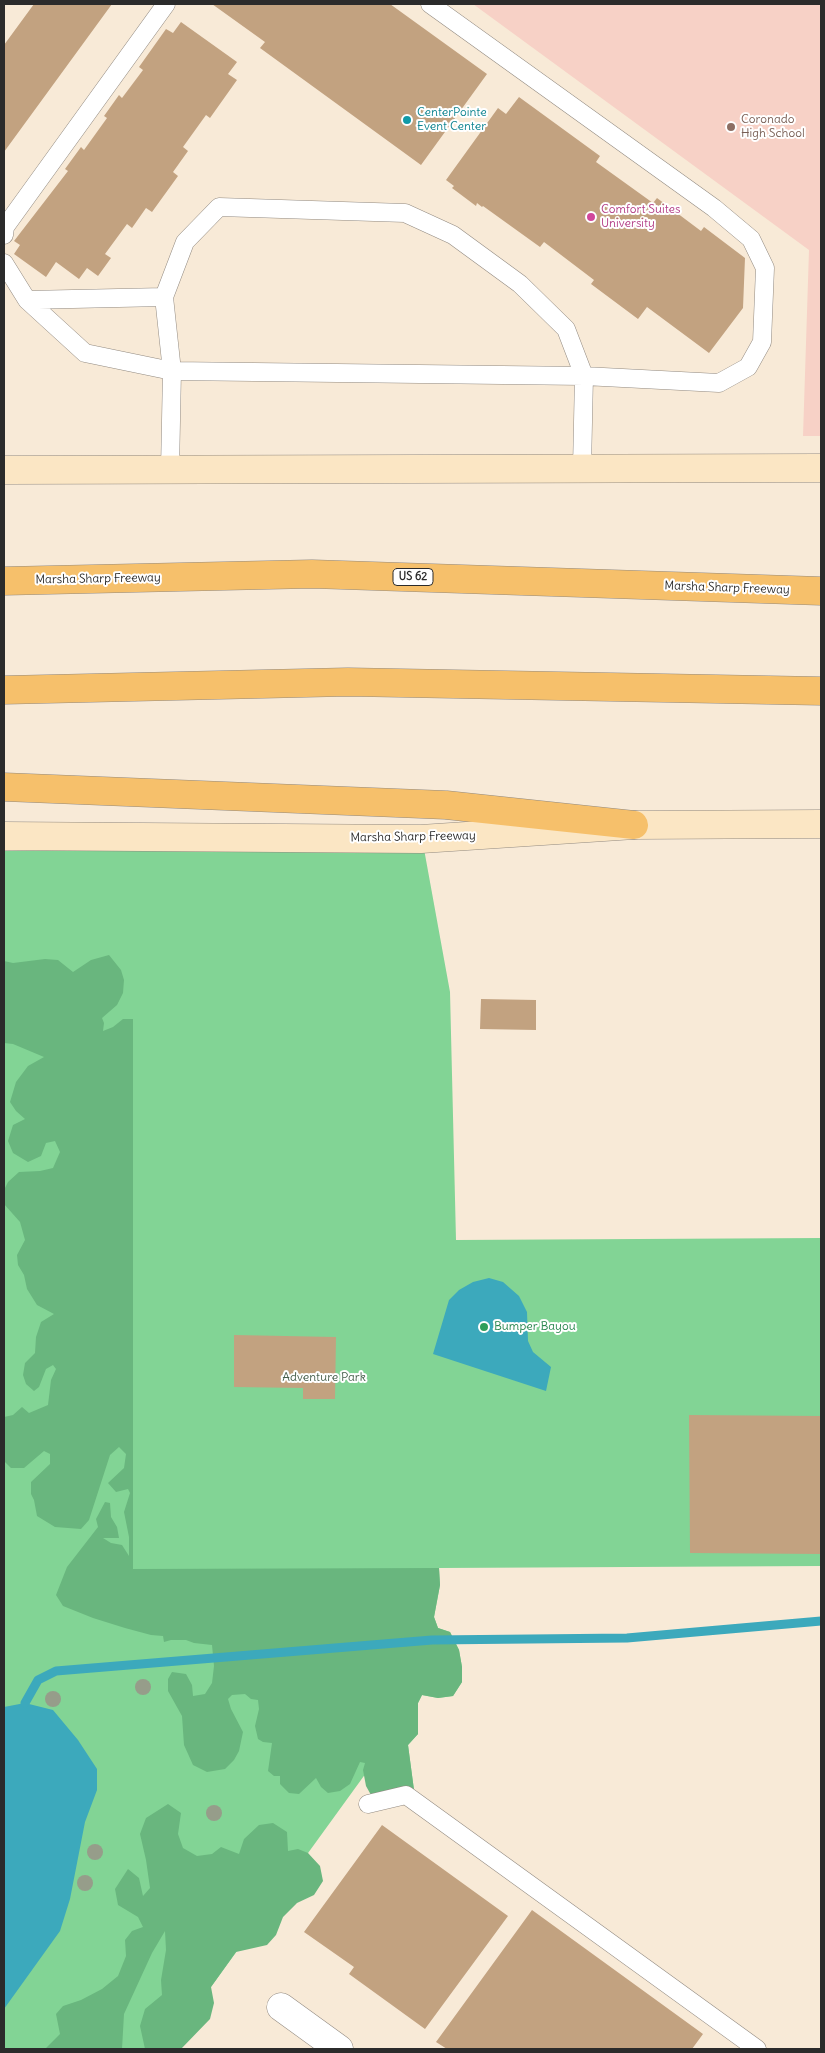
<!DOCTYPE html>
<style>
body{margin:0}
#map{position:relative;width:825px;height:2053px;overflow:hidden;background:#f8ead7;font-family:Delius,sans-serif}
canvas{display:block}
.frame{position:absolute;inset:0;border:5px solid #2b2b2b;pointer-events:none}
</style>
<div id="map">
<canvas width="825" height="2053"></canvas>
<div class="frame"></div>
</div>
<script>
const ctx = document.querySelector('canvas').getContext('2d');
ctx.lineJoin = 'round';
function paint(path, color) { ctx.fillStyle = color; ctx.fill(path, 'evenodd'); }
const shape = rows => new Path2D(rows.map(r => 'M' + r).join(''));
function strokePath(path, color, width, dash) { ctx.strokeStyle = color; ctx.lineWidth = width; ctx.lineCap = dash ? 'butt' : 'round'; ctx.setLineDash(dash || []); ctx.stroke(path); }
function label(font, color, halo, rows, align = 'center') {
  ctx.font = font + ' Delius,sans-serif'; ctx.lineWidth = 4; ctx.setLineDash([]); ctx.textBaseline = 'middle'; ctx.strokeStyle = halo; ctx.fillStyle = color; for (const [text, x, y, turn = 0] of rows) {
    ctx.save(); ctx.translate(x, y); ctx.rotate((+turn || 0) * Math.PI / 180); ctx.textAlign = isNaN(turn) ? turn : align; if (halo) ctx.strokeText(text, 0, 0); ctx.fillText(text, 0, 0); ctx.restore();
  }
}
paint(shape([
 [473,4,821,4,821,436,803,436,809,250]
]), '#f7d1c6');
paint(shape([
 [145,849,424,849,450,992,456,1240,821,1238,821,1566,439,1568,440,1585,434,1617,438,1628,450,1632,459,1650,462,1667,462,1682,453,1696,438,1698,422,1695,418,1703,418,1734,408,1745,414,1790,374,1762,166,2049,4,2049,4,851]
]), '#82d495');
paint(shape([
 [109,955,121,970,124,980,123,993,117,1005,102,1018,104,1023,103,1031,113,1027,123,1019,133,1019,133,1569,439,1568,440,1585,434,1617,438,1628,450,1632,459,1650,462,1667,462,1682,453,1696,438,1698,422,1695,418,1703,418,1734,408,1745,414,1790,371,1795,366,1786,363,1770,365,1763,360,1762,350,1784,340,1791,328,1793,321,1787,316,1778,299,1794,289,1793,280,1784,280,1776,274,1776,268,1771,272,1743,263,1742,258,1739,255,1726,259,1709,258,1700,251,1699,245,1694,232,1695,228,1699,231,1709,243,1732,239,1751,234,1760,225,1769,207,1772,193,1765,184,1745,182,1716,168,1691,168,1679,172,1672,186,1674,192,1685,193,1696,205,1694,212,1683,214,1666,212,1645,194,1643,186,1640,171,1640,164,1642,163,1636,151,1635,125,1628,93,1618,63,1606,56,1595,67,1567,98,1527,96,1519,105,1502,110,1503,111,1517,117,1527,119,1538,103,1538,111,1543,122,1545,129,1556,129,1537,124,1512,130,1493,128,1489,116,1492,108,1483,124,1468,126,1454,119,1447,110,1455,89,1520,81,1529,55,1527,37,1516,34,1500,31,1494,31,1482,50,1464,50,1454,44,1451,24,1468,11,1468,4,1461,4,1417,13,1415,22,1407,29,1413,48,1405,51,1380,56,1369,53,1365,46,1369,39,1387,34,1391,26,1384,23,1375,25,1363,35,1353,36,1337,41,1322,54,1314,37,1305,27,1289,24,1275,18,1265,17,1255,25,1240,20,1222,4,1204,4,1190,8,1182,19,1172,40,1171,53,1168,60,1152,55,1141,46,1143,41,1156,28,1162,13,1153,8,1141,13,1125,25,1119,16,1111,10,1102,16,1082,28,1066,44,1057,13,1044,4,1043,4,961,13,963,45,959,58,960,73,972,91,960],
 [168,1804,181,1813,178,1834,183,1848,197,1856,212,1854,221,1847,239,1854,244,1839,259,1825,273,1823,287,1832,288,1851,298,1849,308,1853,320,1866,323,1881,314,1895,297,1903,283,1917,276,1935,267,1945,236,1952,211,1987,214,2003,210,2019,181,2049,145,2049,140,2026,145,2009,162,1995,161,1980,166,1950,165,1931,152,1953,124,2014,122,2049,45,2049,60,2034,56,2014,63,2006,81,2000,102,1989,118,1976,126,1956,125,1940,132,1931,143,1927,138,1917,118,1905,115,1889,128,1869,139,1878,143,1896,150,1888,146,1860,140,1834,146,1818]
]), '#69b67e');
paint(shape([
 [489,1278,503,1282,519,1296,527,1312,528,1341,533,1352,551,1367,546,1391,433,1354,449,1300,459,1290,473,1282],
 [25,1703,53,1710,78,1740,97,1769,97,1790,85,1822,70,1899,60,1931,4,2009,4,1707]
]), '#3ca9bc');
strokePath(shape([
 [25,1703,38,1680,56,1671,432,1640,627,1638,821,1621]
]), '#3ca9bc', 9);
paint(shape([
 [34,4,112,4,4,152,4,45],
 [212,4,390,4,487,74,421,165,260,48,265,42],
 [181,22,237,62,228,74,237,80,210,118,206,115,183,147,188,151,173,172,178,176,152,212,146,208,132,228,127,224,105,254,111,258,98,276,87,268,79,279,56,262,46,277,14,254,20,245,14,241,68,171,65,169,81,147,84,150,107,118,104,116,119,95,122,98,143,70,139,67,166,29,173,33],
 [519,97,600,156,596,162,653,203,657,198,701,231,704,227,745,258,743,308,709,353,647,307,638,319,591,284,594,280,544,242,540,247,483,206,482,207,477,203,476,206,452,188,454,186,446,180,498,108,506,114],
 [481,999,536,1000,536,1030,480,1029],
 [234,1335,336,1337,335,1399,303,1399,303,1388,234,1387],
 [689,1415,821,1416,821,1554,690,1553],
 [382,1825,508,1916,425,2029,349,1974,354,1967,304,1932],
 [532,1910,703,2034,692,2049,447,2049,436,2042]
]), '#c2a280');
const lane = shape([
 [4,235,5,227,166,4],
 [4,263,27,300,85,353,172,371,584,376,719,383,748,367,762,342,765,268,751,239,714,208,430,4],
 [27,300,164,297],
 [170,470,172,371,164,297,185,242,219,207,405,213,453,235,520,284,566,329,584,376,582,468],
 [368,1804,406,1795,757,2049]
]);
const street = shape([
 [281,2007,339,2049]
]);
const secondary = shape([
 [4,470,821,468],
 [4,836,421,839,634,825,821,824]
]);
const highway = shape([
 [4,581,312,574,821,591],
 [4,690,348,682,821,691],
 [4,787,446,805,634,825]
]);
strokePath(lane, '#928a81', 19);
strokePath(street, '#928a81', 29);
strokePath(secondary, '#928a81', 29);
strokePath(highway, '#928a81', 29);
strokePath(lane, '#fff', 18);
strokePath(street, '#fff', 28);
strokePath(secondary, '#fbe6c4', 28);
strokePath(highway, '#f6c06b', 28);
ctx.fillStyle = '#969d8a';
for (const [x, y] of [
 [143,1687],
 [53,1699],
 [214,1813],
 [95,1852],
 [85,1883]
]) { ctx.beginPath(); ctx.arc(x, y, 8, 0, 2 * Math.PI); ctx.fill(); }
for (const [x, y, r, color] of [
 [407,120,5,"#0f9aa8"],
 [731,127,5,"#8d6e63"],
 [591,217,5,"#d1479c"],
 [484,1327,5,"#2e9e5b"]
]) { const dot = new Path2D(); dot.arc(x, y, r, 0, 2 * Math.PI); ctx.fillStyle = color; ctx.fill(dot); strokePath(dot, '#fff', 2); }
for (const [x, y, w] of [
 [413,577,40]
]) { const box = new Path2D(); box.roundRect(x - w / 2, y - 8.5, w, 17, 4); ctx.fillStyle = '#fff'; ctx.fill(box); strokePath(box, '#2b2b2b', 1); }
label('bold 11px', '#2b2b2b', null, [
 ["US 62",413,577]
]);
label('12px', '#0d838f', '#fff', [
 ["CenterPointe",417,113],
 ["Event Center",417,127]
], 'left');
label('12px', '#785e54', '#fff', [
 ["Coronado",741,120],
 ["High School",741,134]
], 'left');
label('12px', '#b23c85', '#fff', [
 ["Comfort Suites",601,210],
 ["University",601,224]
], 'left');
label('12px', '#2b2b2b', '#fff', [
 ["Marsha Sharp Freeway",98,579,-1],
 ["Marsha Sharp Freeway",727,588,2],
 ["Marsha Sharp Freeway",413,837,-1]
]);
label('12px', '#27864d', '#fff', [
 ["Bumper Bayou",494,1327]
], 'left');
label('12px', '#455e4b', '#fff', [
 ["Adventure Park",324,1378]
]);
</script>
